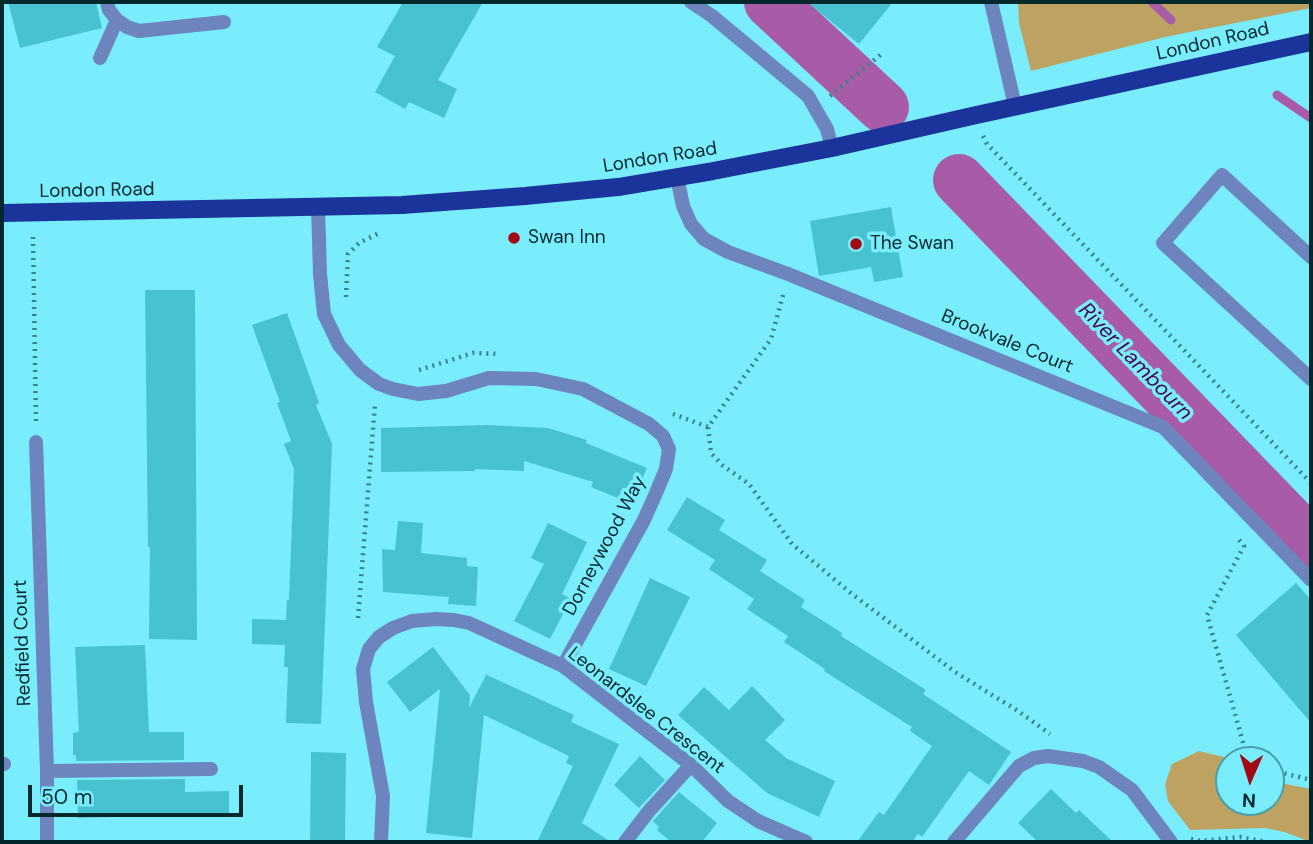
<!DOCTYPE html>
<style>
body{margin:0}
#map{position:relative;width:1313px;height:844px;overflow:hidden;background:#79edfc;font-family:"DM Sans",sans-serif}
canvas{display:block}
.frame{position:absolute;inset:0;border:4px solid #01282d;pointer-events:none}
.north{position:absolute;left:1215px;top:746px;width:70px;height:70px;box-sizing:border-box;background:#79edfc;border:2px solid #499ea9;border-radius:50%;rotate:183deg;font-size:19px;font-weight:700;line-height:28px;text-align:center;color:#01282d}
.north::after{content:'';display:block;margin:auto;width:24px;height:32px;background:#a30913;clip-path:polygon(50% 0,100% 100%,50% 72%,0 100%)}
.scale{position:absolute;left:28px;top:785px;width:215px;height:32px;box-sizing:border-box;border:4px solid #01282d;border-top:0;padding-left:9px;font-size:21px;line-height:24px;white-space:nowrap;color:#01282d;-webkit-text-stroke:5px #79edfc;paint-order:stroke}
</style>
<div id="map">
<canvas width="1313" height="844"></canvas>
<div class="frame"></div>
<div class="north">N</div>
<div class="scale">50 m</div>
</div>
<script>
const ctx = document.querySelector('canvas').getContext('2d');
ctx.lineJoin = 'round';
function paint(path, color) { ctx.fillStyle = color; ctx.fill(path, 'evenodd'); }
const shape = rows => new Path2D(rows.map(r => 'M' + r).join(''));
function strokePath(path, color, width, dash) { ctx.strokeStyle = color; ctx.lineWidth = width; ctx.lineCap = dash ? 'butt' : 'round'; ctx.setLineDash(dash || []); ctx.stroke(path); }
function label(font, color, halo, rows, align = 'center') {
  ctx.font = font + ' "DM Sans",sans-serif'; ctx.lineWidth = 7; ctx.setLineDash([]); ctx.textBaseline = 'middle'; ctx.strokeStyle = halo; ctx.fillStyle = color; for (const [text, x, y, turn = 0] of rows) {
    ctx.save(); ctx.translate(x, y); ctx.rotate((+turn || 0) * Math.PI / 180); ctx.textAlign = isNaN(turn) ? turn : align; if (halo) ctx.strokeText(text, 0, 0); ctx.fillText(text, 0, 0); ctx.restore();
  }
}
paint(shape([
 [1018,2,1311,2,1311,8,1165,37,1031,71,1019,23],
 [1199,751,1224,757,1229,761,1229,802,1271,802,1271,781,1311,789,1311,842,1284,832,1265,828,1190,830,1168,801,1165,784,1172,764]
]), '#bea261');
strokePath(shape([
 [1152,2,1171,20],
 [1277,95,1311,118]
]), '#a85ca8', 9);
strokePath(shape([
 [770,2,883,107],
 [959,180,1311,544]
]), '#a85ca8', 52);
paint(shape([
 [8,2,96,2,102,28,20,48],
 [403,2,483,2,438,80,457,89,444,118,409,102,405,109,375,92,395,56,377,47],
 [807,2,893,2,859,44],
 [891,207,903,277,874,282,871,267,819,276,810,221],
 [145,290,195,290,197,640,149,639,150,547,148,547],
 [287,313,319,403,316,405,332,444,321,724,286,723,288,667,284,667,285,645,252,644,252,619,286,620,287,600,289,600,294,469,284,444,291,441,277,403,280,402,252,325],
 [487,425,548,428,587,440,586,443,647,468,632,504,591,487,593,482,524,461,524,471,475,469,475,471,381,472,381,428],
 [687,497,725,520,719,530,767,560,760,571,805,600,801,607,842,633,841,636,926,690,923,694,1011,752,989,785,969,771,922,837,918,834,912,842,857,842,879,812,884,815,932,746,910,731,912,727,824,671,825,669,784,642,788,636,747,609,754,599,709,569,715,560,667,530],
 [398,521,423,523,421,553,467,558,467,566,478,567,476,606,448,604,449,597,383,592,382,549,395,550],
 [548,523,587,542,562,594,571,599,550,639,514,621,544,564,531,558],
 [650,578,690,597,646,686,609,669],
 [1296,583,1311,600,1311,723,1236,635],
 [145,645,149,732,184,732,184,760,76,761,76,755,73,755,73,733,79,732,75,647],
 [433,647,470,695,469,708,487,673,487,675,574,715,571,722,619,744,582,823,611,842,537,842,573,766,566,763,569,756,484,715,472,838,426,833,440,689,410,712,387,682],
 [752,686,785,720,765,740,786,758,835,781,819,817,767,793,678,715,704,687,729,710],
 [311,752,346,753,345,842,310,842],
 [640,756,665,780,639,808,614,785],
 [185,779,185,792,229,791,229,814,78,818,77,780],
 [1051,789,1076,813,1079,810,1113,842,1038,842,1018,823],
 [679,792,717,823,702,842,671,842,657,830,659,827,653,821]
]), '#48c1d0');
strokePath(shape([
 [830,96,884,52],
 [983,136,987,144,1311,483],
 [33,237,36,423],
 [783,295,771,339,708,427,711,453,722,465,749,484,792,544,852,594,955,672,1018,711,1050,734],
 [346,297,348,254,359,243,379,233],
 [419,370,473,353,499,354],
 [673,414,708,427],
 [1239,540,1244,546,1207,615,1248,760],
 [358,618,375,404],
 [1271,770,1311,780],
 [1191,839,1201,841,1240,837,1266,842]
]), '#38828b', 4.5, [2, 5]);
strokePath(shape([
 [691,2,712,16,808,96,827,129,832,148],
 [1311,257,1222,175,1163,243,1311,379],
 [47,771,211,769]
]), '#6d84bc', 14);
strokePath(shape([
 [107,2,109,10,117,20,127,27,139,31,224,22],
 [991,2,1015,106],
 [100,58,117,20],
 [677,177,683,206,691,224,704,239,728,252,788,274,1163,427,1311,580],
 [318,207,320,274,324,314,339,345,360,370,379,384,393,389,418,394,446,391,489,378,536,379,583,389,649,424,663,436,669,449,666,469,656,493,644,520,563,666],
 [36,442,47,771,47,842],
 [2,764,4,764],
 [381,842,383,796,366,702,363,669,369,649,379,637,393,628,412,621,436,619,454,620,469,623,563,666,691,765,728,801,758,821,806,842],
 [625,842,649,811,691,765],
 [954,842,1019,766,1034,758,1048,756,1083,761,1099,767,1132,790,1171,842]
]), '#6d84bc', 14);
strokePath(shape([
 [2,213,402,205,525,196,618,187,713,171,832,148,972,116,1311,42]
]), '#1b349c', 18);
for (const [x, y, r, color] of [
 [514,238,7,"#a30913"],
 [856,244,7,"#a30913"]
]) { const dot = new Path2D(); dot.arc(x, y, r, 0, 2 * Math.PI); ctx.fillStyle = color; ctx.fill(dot); strokePath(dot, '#79edfc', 2.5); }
label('19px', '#01282d', '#79edfc', [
 ["London Road",1213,42,-13],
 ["London Road",660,158,-9],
 ["London Road",97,191,-1],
 ["Brookvale Court",1007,342,22],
 ["Dorneywood Way",605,546,-62],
 ["Redfield Court",23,643,-92],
 ["Leonardslee Crescent",646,711,38]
]);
label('19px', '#01282d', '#79edfc', [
 ["Swan Inn",528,238],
 ["The Swan",870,244]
], 'left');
label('italic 21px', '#4d0250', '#79edfc', [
 ["River Lambourn",1135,362,46]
]);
</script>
